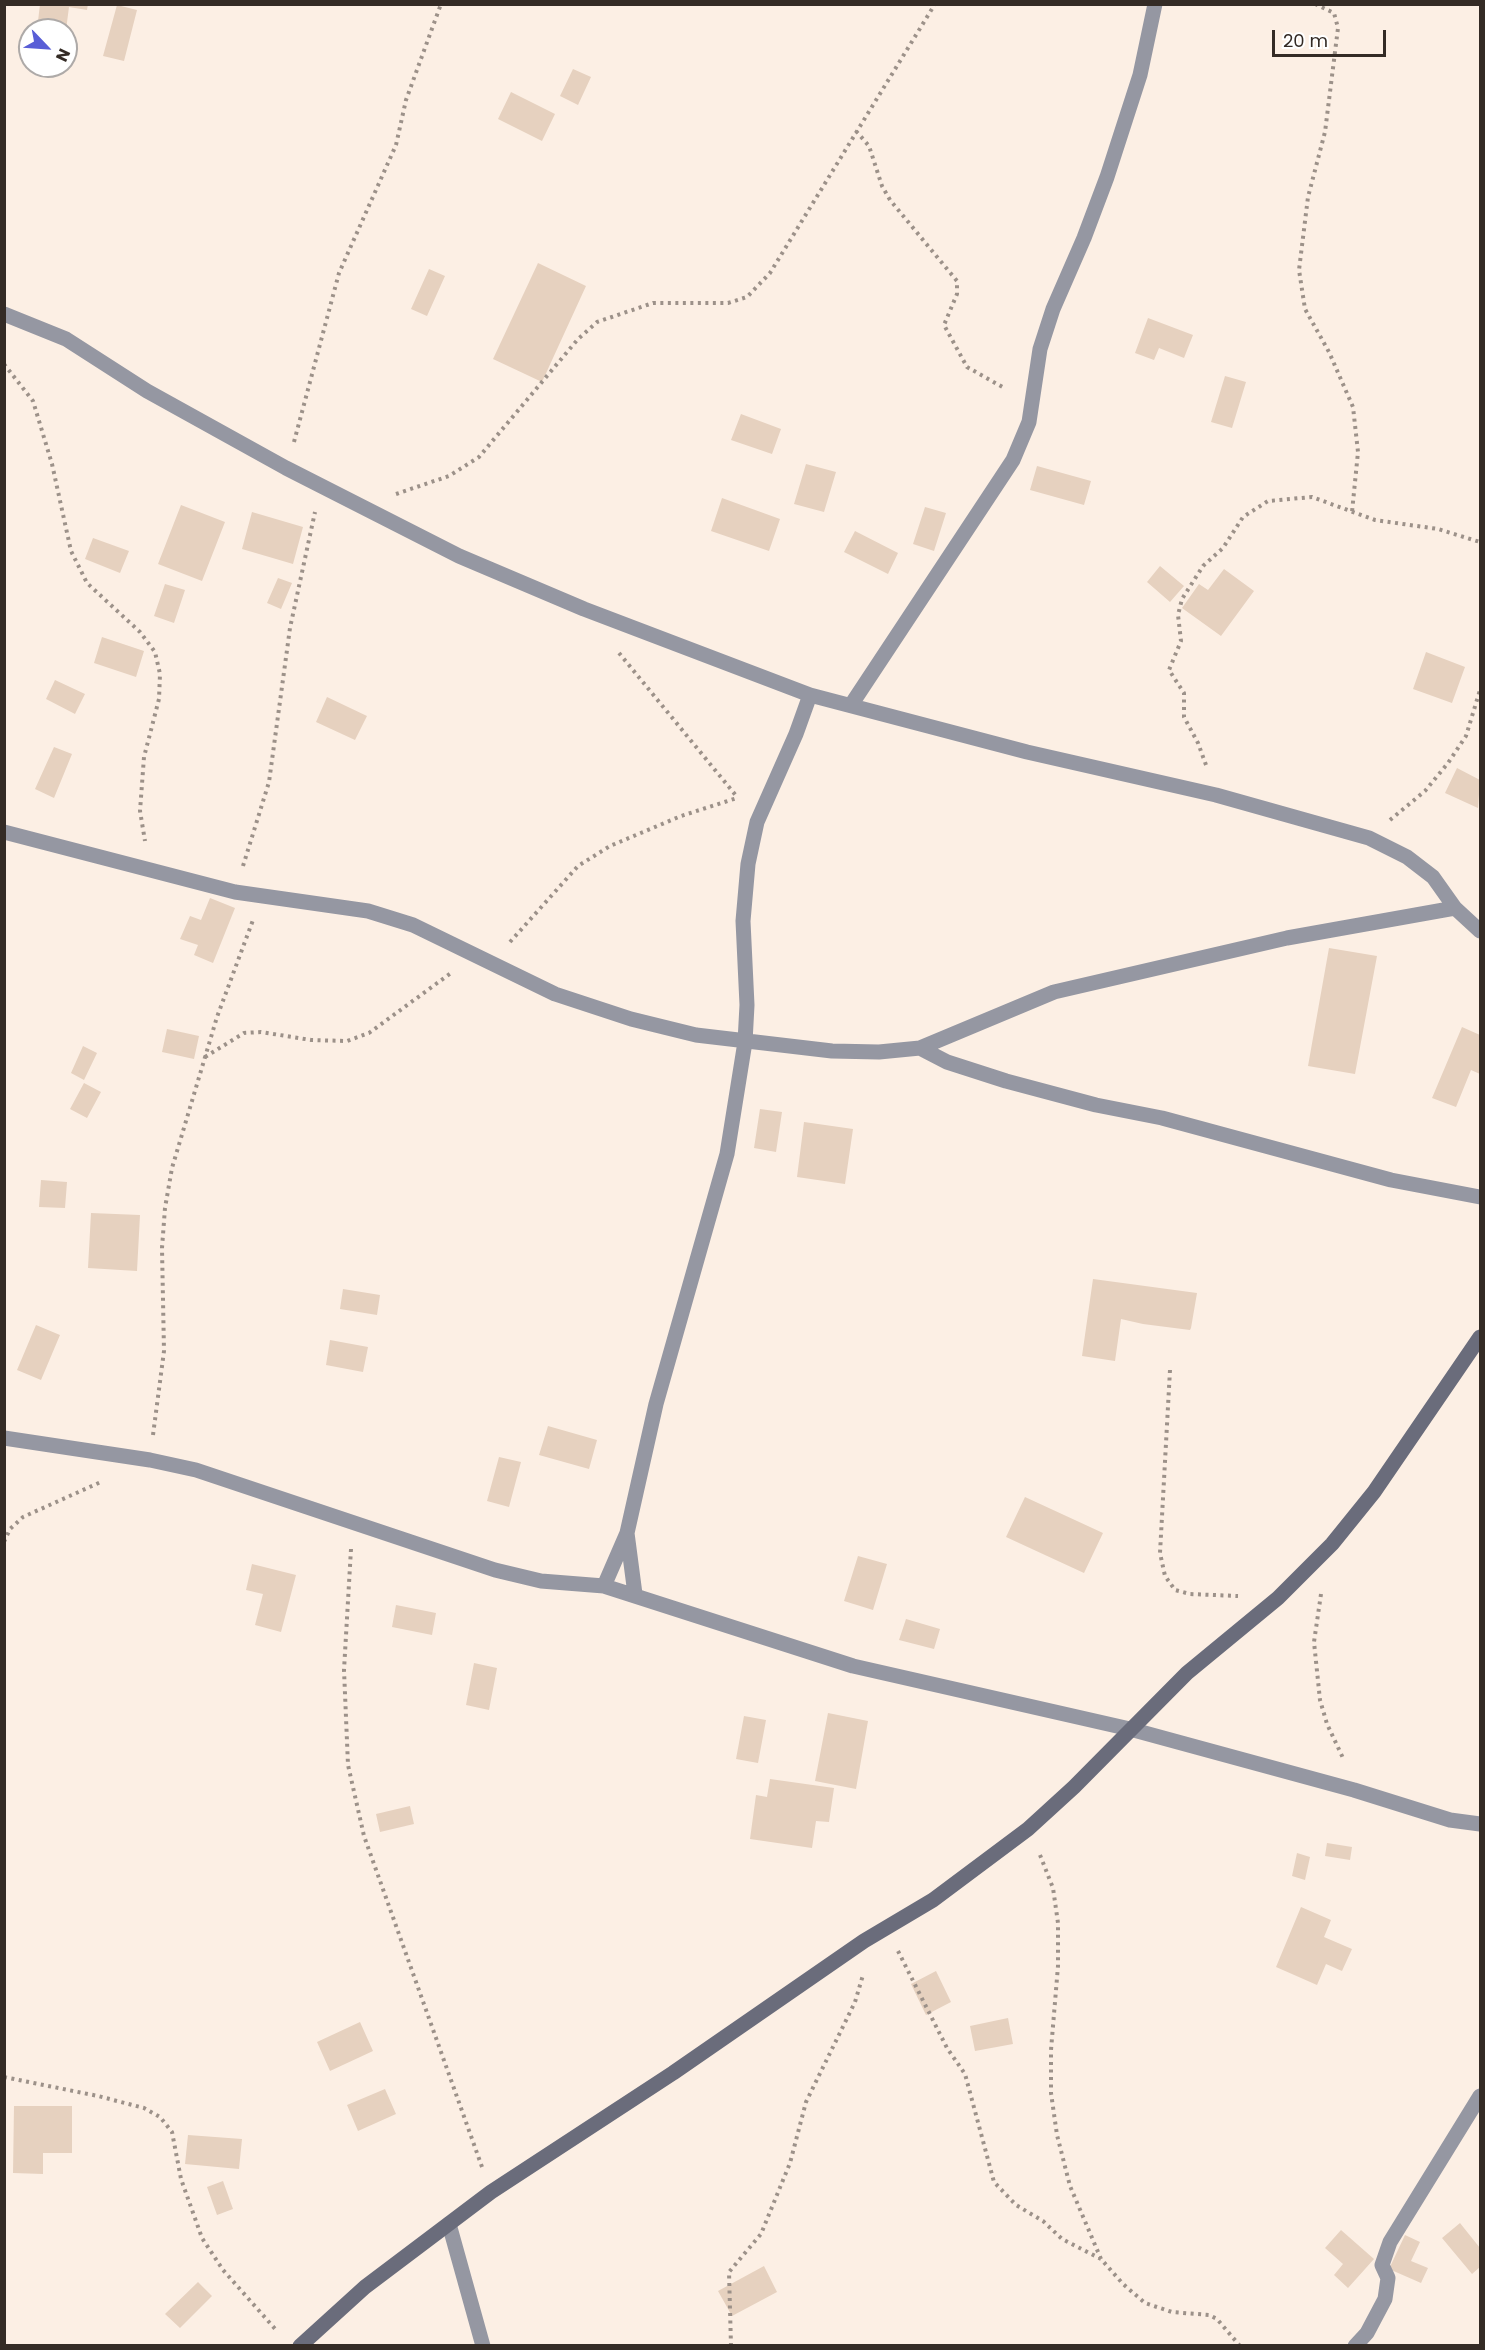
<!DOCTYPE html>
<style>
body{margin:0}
#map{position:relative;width:1485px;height:2350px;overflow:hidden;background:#fcefe4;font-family:Poppins,sans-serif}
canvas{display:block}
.frame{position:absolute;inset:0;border:6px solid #342b25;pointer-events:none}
.north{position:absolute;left:18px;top:18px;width:60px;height:60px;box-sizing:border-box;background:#fff;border:2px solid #aeaaa8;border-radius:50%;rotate:115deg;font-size:16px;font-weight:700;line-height:24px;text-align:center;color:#342b25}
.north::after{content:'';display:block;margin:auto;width:21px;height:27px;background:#595ed6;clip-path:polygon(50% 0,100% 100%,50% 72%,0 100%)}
.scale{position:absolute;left:1272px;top:30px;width:114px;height:27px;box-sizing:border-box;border:3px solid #342b25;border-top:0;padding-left:8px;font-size:18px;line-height:21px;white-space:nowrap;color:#342b25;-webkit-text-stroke:4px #fff;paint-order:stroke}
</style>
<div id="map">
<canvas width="1485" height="2350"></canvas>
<div class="frame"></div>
<div class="north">N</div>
<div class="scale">20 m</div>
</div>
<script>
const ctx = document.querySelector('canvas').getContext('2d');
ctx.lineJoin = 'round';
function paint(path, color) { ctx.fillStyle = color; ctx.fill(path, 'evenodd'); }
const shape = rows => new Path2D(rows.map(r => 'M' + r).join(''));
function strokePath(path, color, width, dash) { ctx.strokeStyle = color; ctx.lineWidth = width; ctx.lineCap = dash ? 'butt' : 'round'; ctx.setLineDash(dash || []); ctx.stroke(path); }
paint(shape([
 [40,4,88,4,87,10,69,7,66,30,37,30],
 [117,5,137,10,124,61,103,56],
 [573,69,591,77,578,105,560,96],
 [511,92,555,114,542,141,498,119],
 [538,263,586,286,542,382,493,359],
 [429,269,445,276,427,316,411,309],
 [1148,318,1193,335,1184,358,1159,348,1154,360,1135,353],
 [1225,376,1246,382,1232,428,1211,422],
 [741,414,781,429,772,454,731,440],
 [806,464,836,472,824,512,794,504],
 [1037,466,1091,481,1084,505,1030,490],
 [722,498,780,519,769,551,711,531],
 [181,505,225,522,202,581,158,564],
 [925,507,946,513,934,551,913,544],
 [252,512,303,527,293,564,242,549],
 [855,531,898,553,888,574,844,552],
 [93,538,129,551,120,573,85,559],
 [1160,566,1184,586,1170,602,1147,582],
 [1224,569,1254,591,1221,636,1182,608,1199,584,1208,590],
 [278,578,292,583,281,609,267,603],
 [165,584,185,590,174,623,154,616],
 [102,637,144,651,136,677,94,663],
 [1426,652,1465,667,1452,703,1413,689],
 [55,680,85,694,75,714,46,699],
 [327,697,367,716,355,740,316,722],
 [54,747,72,754,54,798,35,789],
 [1457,768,1480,780,1478,808,1445,793],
 [210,898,235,908,213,963,194,955,198,945,180,939,190,916,201,920],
 [1329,948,1377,956,1355,1074,1308,1066],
 [1462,1027,1480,1035,1480,1074,1471,1070,1456,1107,1432,1098],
 [167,1029,199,1036,194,1059,162,1052],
 [83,1046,97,1053,84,1080,71,1073],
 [84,1083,101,1092,87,1118,70,1109],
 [760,1109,782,1112,776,1152,754,1148],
 [804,1122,853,1129,845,1184,797,1177],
 [41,1180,67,1182,65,1208,39,1207],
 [91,1213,140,1215,137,1271,88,1268],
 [1093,1279,1197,1293,1191,1328,1190,1330,1143,1324,1121,1319,1115,1361,1082,1356],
 [343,1289,380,1295,377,1315,340,1309],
 [36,1325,60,1335,41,1380,17,1370],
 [330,1340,368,1347,363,1372,326,1365],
 [548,1426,597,1440,589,1469,539,1455],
 [499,1457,521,1462,509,1507,487,1501],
 [1025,1497,1103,1533,1084,1573,1006,1537],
 [858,1556,887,1564,873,1610,844,1601],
 [252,1564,296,1575,281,1632,255,1625,263,1594,246,1590],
 [396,1605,436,1613,432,1635,392,1627],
 [906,1619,940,1629,934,1649,899,1640],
 [474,1663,497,1668,489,1710,466,1705],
 [828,1713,868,1721,856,1789,815,1781],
 [744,1716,766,1720,758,1763,736,1759],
 [770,1779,834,1788,829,1822,816,1821,812,1848,750,1839,756,1795,767,1797],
 [410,1806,414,1824,380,1832,376,1814],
 [1327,1843,1352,1847,1350,1860,1325,1856],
 [1297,1853,1310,1857,1305,1880,1292,1876],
 [1301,1907,1331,1920,1324,1937,1352,1949,1342,1971,1326,1964,1317,1985,1276,1967],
 [936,1971,951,2002,926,2015,911,1984],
 [1008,2018,1013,2044,975,2051,970,2026],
 [360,2022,373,2051,330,2071,317,2042],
 [385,2089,396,2114,358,2131,347,2105],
 [14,2106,72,2106,72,2153,43,2153,43,2174,13,2173],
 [188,2135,242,2139,239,2169,185,2164],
 [223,2181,233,2209,217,2215,207,2187],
 [1460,2223,1480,2248,1480,2267,1472,2274,1442,2238],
 [1341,2230,1374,2259,1348,2288,1334,2275,1343,2264,1325,2248],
 [1405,2235,1420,2242,1411,2261,1428,2268,1421,2283,1389,2269],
 [764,2266,777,2292,732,2316,718,2291],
 [198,2282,212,2296,180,2328,165,2314]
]), '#e6d1bf');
strokePath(shape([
 [1315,4,1334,13,1338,28,1325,132,1308,197,1299,270,1305,309,1329,352,1353,407,1358,452,1352,512],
 [856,131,869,146,882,186,890,200,957,281,957,294,944,325,967,367,1006,389],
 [4,364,33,401,52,464,71,551,87,583,140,632,155,652,160,674,159,699,144,757,140,811,145,841],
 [294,442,339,273,396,145,406,100,441,4],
 [396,494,449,476,479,457,578,339,597,322,653,303,728,303,747,297,770,273,935,4],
 [619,653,738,798],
 [1206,765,1198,743,1184,717,1184,693,1169,670,1181,641,1178,615,1182,599,1203,566,1223,548,1243,517,1268,501,1312,497,1375,520,1438,529,1480,542],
 [1390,820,1425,791,1448,763,1466,736,1480,690],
 [243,866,269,782,290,628,315,512],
 [510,942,578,866,610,846,681,816,737,798],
 [205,1057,244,1033,261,1032,311,1040,347,1041,369,1033,451,973],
 [1170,1370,1160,1553,1165,1576,1175,1590,1190,1594,1238,1596],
 [153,1435,164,1351,162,1248,165,1208,172,1168,217,1017,253,920],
 [4,1542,10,1529,23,1517,103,1481],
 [351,1549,344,1670,348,1765,364,1836,482,2167],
 [1321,1594,1314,1642,1320,1700,1327,1724,1343,1758],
 [1040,1855,1053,1888,1058,1923,1058,1966,1051,2050,1051,2093,1057,2135,1070,2186,1101,2259,1123,2284,1145,2303,1172,2312,1209,2315,1217,2319,1240,2346],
 [898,1951,947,2048,965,2074,994,2182,1016,2205,1043,2221,1062,2239,1101,2259],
 [4,2077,98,2096,144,2108,160,2117,172,2132,181,2179,202,2238,223,2270,277,2331],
 [731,2346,729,2272,761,2234,790,2163,806,2102,855,2002,863,1975]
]), '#9c9189', 4, [3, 4.5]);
strokePath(shape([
 [4,314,66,339,147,391,286,468,459,556,584,609,810,695,1027,752,1216,795,1369,838,1407,857,1433,877,1455,908,1480,931],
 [851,705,1013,460,1029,422,1040,349,1053,309,1084,238,1107,177,1140,75,1155,4],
 [4,832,235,892,368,911,413,925,555,994,631,1019,696,1035,832,1051,879,1052,920,1048,1054,992,1287,938,1455,908],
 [920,1048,947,1062,1006,1081,1096,1105,1162,1118,1391,1180,1480,1197],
 [4,1438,150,1460,196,1470,495,1570,541,1581,604,1586,853,1666,1130,1729,1354,1790,1450,1820,1480,1824],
 [627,1533,635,1594],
 [604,1586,627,1533,656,1404,727,1154,745,1042,747,1005,743,921,748,864,757,822,796,734,810,695],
 [449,2224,483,2346],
 [1355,2346,1367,2333,1385,2299,1388,2278,1382,2265,1390,2242,1480,2096]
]), '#9597a2', 15);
strokePath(shape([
 [300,2346,365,2287,491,2192,673,2073,864,1941,933,1900,1028,1829,1074,1787,1187,1673,1278,1598,1332,1544,1374,1492,1480,1337]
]), '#6a6c7b', 15);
</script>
